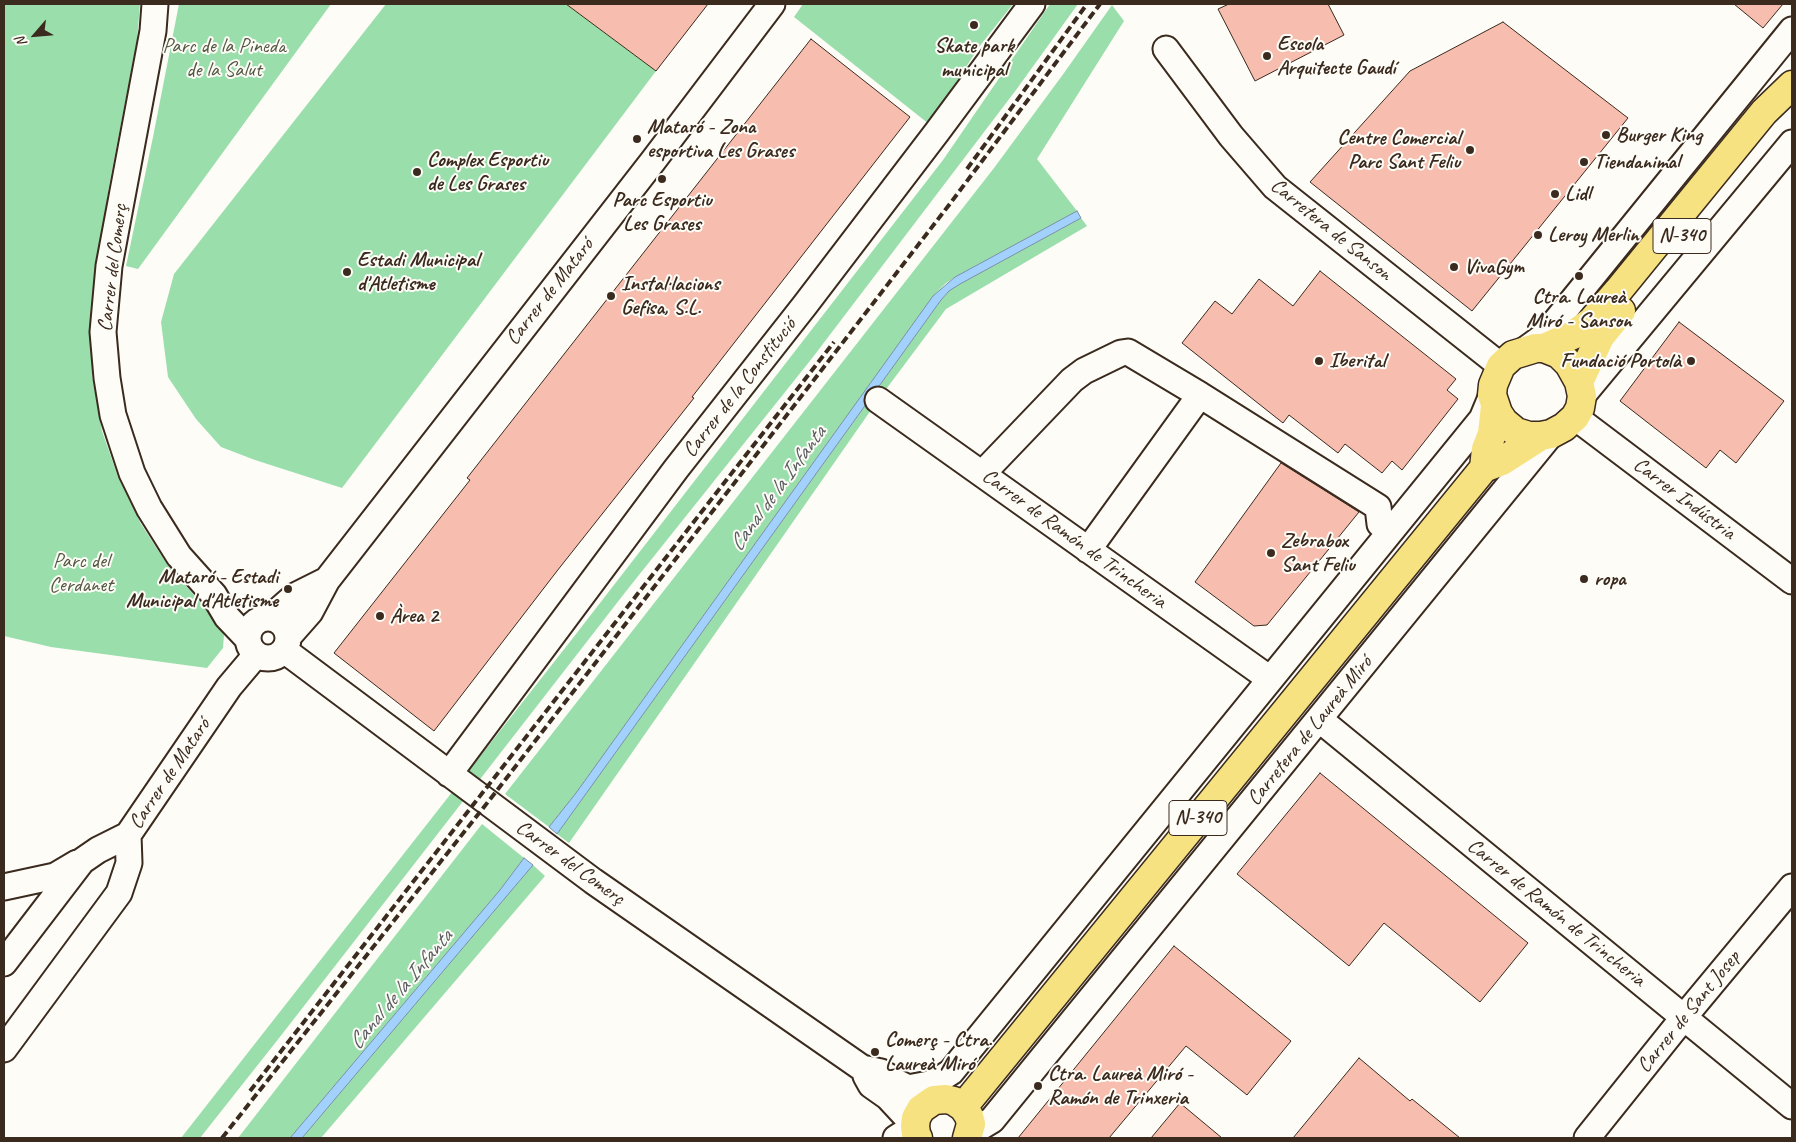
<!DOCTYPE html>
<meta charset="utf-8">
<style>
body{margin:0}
#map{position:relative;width:1796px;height:1142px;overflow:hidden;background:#fdfcf7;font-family:Caveat,sans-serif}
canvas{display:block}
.frame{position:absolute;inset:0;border:5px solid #3b2a1e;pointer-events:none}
.north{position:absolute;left:10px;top:10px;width:50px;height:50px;-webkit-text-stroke:4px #fdfcf7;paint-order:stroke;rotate:243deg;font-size:14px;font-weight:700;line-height:20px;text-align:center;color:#3b2a1e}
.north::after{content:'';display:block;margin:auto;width:18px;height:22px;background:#3b2a1e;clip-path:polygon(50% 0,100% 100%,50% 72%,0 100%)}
</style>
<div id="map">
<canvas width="1796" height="1142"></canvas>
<div class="frame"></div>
<div class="north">N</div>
</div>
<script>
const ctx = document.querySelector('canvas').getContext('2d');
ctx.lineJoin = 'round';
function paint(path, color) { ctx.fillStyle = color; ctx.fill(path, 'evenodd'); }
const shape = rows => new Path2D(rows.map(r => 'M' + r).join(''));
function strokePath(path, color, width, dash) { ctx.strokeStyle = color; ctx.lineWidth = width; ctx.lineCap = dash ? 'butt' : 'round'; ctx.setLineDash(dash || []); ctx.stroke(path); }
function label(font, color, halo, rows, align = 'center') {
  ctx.font = font + ' Caveat,sans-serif'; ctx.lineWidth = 4; ctx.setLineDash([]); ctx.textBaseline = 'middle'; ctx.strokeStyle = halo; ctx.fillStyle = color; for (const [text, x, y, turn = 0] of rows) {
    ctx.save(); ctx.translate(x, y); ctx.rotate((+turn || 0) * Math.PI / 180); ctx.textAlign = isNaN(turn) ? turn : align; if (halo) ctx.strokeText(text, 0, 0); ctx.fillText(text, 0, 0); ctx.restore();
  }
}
paint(shape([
 [4,4,140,4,137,40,109,186,93,294,92,375,102,431,118,477,141,524,169,567,219,623,224,635,223,648,207,668,51,647,4,636],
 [179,4,331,4,138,269,126,266,153,137],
 [386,4,566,4,656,71,342,488,255,460,221,447,196,419,168,377,161,322,174,274],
 [803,4,1013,4,979,47,929,124,794,17],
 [1050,4,1078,4,1016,90,813,357,627,590,283,1033,200,1138,181,1138,576,634,943,160],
 [1112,5,1124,21,1037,159,1077,211,955,277,945,284,933,296,576,793,549,827,505,794,994,168,1064,73],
 [1081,218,1087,226,946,309,878,400,569,843,557,834,941,300,949,291,960,284],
 [482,824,524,858,500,890,290,1138,238,1138],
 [533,865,545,876,321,1138,302,1138]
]), '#9adfab');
const water = shape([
 [1077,211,1081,218,960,284,949,291,941,300,557,834,549,827,576,793,933,296,955,277,1077,211],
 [524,858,533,865,302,1138,290,1138,500,890,524,858]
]);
paint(water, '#a2d1fe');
strokePath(water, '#798ea4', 1);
const building = shape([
 [566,4,708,4,656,71,566,4],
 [1229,4,1328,4,1344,35,1255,81,1218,9,1229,4],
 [1734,4,1783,4,1763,28,1734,4],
 [1503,22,1628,118,1472,311,1310,182,1410,71,1503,22],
 [811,39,910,117,692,397,694,398,557,571,434,731,334,653,470,480,467,478,811,39],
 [1320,271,1456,379,1447,390,1458,399,1402,470,1392,461,1382,473,1345,444,1338,453,1289,415,1283,423,1182,343,1215,301,1232,314,1259,279,1293,306,1320,271],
 [1679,322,1784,401,1736,463,1720,450,1706,468,1620,401,1679,322],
 [1281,463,1359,512,1267,625,1254,626,1195,582,1281,463],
 [1320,773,1528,943,1480,1002,1384,923,1349,966,1237,874,1320,773],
 [1174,946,1291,1041,1247,1095,1186,1046,1109,1138,1018,1138,1174,946],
 [1359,1058,1410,1101,1412,1099,1460,1138,1293,1138,1359,1058],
 [1180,1103,1222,1138,1151,1138,1180,1103]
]);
paint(building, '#f7beaf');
strokePath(building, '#3b2a1e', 1);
const minor = shape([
 [155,4,153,31,109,266,103,332,107,378,113,415,132,473,149,508,179,556,214,595,227,617,247,638],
 [1166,49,1231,136,1275,187,1501,366],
 [1525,350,1543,337,1792,30],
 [1582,396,1792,143],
 [878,400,1270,679],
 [1575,417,1792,581],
 [982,474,1072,380,1084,371,1121,353,1128,352,1200,395],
 [1088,550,1200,395,1378,507,1380,524,1390,532],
 '248 638a20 20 0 1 1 40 0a20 20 0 1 1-40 0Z',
 [270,618,295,596,327,580],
 [288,637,310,612,327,580,653,161,772,4],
 [284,650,593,881,862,1068,881,1072,898,1083,922,1095],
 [1319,719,1792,1106],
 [449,774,676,469,805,305,937,132,1032,4],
 [4,887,55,876,77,863],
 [4,963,82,861,98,850,128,835],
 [4,1049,119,893,129,863,128,835,229,687,256,655],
 [866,1076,871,1085,888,1097,915,1126,896,1138],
 [908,1088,929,1084,940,1079,951,1072,1482,419,1492,395],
 [974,1138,969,1134,992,1120,1551,434],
 [1587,1138,1684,1017,1792,887]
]);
const major = shape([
 [1536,348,1544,348,1559,354,1569,364,1579,382,1582,396,1580,408,1575,417,1564,427,1551,434,1541,436,1529,436,1516,432,1504,422,1498,413,1492,395,1493,385,1501,366,1513,355,1536,348],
 [1544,348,1573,335,1592,321,1618,291,1764,112,1792,85],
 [1579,382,1600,337,1621,311],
 [1484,468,1486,449,1492,434,1495,406],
 [963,1107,1484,468,1502,461,1541,436],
 [918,1138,916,1134,915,1126,916,1118,921,1109,934,1100,946,1099,954,1101,963,1107,969,1116,971,1124,967,1138]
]);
strokePath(minor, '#3b2a1e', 29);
strokePath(major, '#3b2a1e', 31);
strokePath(minor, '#fdfcf7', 25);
strokePath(major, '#f7e281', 28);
strokePath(shape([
 [967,169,1087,4],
 [250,1091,834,342],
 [222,1138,495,793,949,205,1100,4]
]), '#3b2a1e', 4, [8, 4]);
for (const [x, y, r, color] of [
 [974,25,5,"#3b2a1e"],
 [1267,56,5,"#3b2a1e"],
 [1606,135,5,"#3b2a1e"],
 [637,139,5,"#3b2a1e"],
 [1470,150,5,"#3b2a1e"],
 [1584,162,5,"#3b2a1e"],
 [417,172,5,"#3b2a1e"],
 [662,179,5,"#3b2a1e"],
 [1555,194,5,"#3b2a1e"],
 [1538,235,5,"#3b2a1e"],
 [1454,267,5,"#3b2a1e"],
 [347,272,5,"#3b2a1e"],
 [1579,276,5,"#3b2a1e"],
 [611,296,5,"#3b2a1e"],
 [1319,361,5,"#3b2a1e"],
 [1691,361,5,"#3b2a1e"],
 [1271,553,5,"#3b2a1e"],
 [1584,579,5,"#3b2a1e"],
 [288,589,5,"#3b2a1e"],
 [380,616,5,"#3b2a1e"],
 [875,1052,5,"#3b2a1e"],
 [1038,1086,5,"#3b2a1e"]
]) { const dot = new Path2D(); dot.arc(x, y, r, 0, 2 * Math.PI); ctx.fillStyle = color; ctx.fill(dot); strokePath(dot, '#fdfcf7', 2); }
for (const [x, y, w] of [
 [1682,236,58],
 [1198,818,58]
]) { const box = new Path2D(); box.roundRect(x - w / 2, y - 17.5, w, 35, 4); ctx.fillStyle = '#fdfcf7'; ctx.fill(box); strokePath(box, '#3b2a1e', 1); }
label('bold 20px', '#3b2a1e', null, [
 ["N-340",1682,236],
 ["N-340",1198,818]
]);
label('bold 21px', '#3b2a1e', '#fdfcf7', [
 ["Escola",1277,44],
 ["Arquitecte Gaudí",1277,68],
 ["Skate park",974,46,"center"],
 ["municipal",974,70,"center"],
 ["Mataró - Zona",647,127],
 ["esportiva Les Grases",647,151],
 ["Burger King",1616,135],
 ["Centre Comercial",1460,138,"right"],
 ["Parc Sant Feliu",1460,162,"right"],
 ["Complex Esportiu",427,160],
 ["de Les Grases",427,184],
 ["Tiendanimal",1594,162],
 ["Lidl",1565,194],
 ["Parc Esportiu",662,200,"center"],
 ["Les Grases",662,224,"center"],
 ["Leroy Merlin",1548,235],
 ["Estadi Municipal",357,260],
 ["d'Atletisme",357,284],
 ["VivaGym",1464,267],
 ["Instal·lacions",621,284],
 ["Gefisa, S.L.",621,308],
 ["Ctra. Laureà",1579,297,"center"],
 ["Miró - Sanson",1579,321,"center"],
 ["Iberital",1329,361],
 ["Fundació Portolà",1681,361,"right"],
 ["Zebrabox",1281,541],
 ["Sant Feliu",1281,565],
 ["Mataró - Estadi",278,577,"right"],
 ["Municipal d'Atletisme",278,601,"right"],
 ["ropa",1594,579],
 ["Àrea 2",390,616],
 ["Comerç - Ctra.",885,1040],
 ["Laureà Miró",885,1064],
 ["Ctra. Laureà Miró -",1048,1074],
 ["Ramón de Trinxeria",1048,1098]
], 'left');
label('21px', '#535741', '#fdfcf7', [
 ["Parc de la Pineda",224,46],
 ["de la Salut",224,70],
 ["Parc del",81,561],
 ["Cerdanet",81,585]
]);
label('21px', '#3b2a1e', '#fdfcf7', [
 ["Carretera de Sanson",1331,230,39],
 ["Carrer del Comerç",113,268,-83],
 ["Carrer de Mataró",550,292,-52],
 ["Carrer de la Constitució",740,388,-52],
 ["Carrer Indústria",1684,499,37],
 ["Carrer de Ramón de Trincheria",1074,539,36],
 ["Carretera de Laureà Miró",1310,731,-51],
 ["Carrer de Mataró",170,774,-56],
 ["Carrer del Comerç",570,863,36],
 ["Carrer de Ramón de Trincheria",1556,913,39],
 ["Carrer de Sant Josep",1689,1012,-51]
]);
label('italic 22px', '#5a5c61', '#fdfcf7', [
 ["Canal de la Infanta",778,489,-54],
 ["Canal de la Infanta",401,990,-50]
]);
</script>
